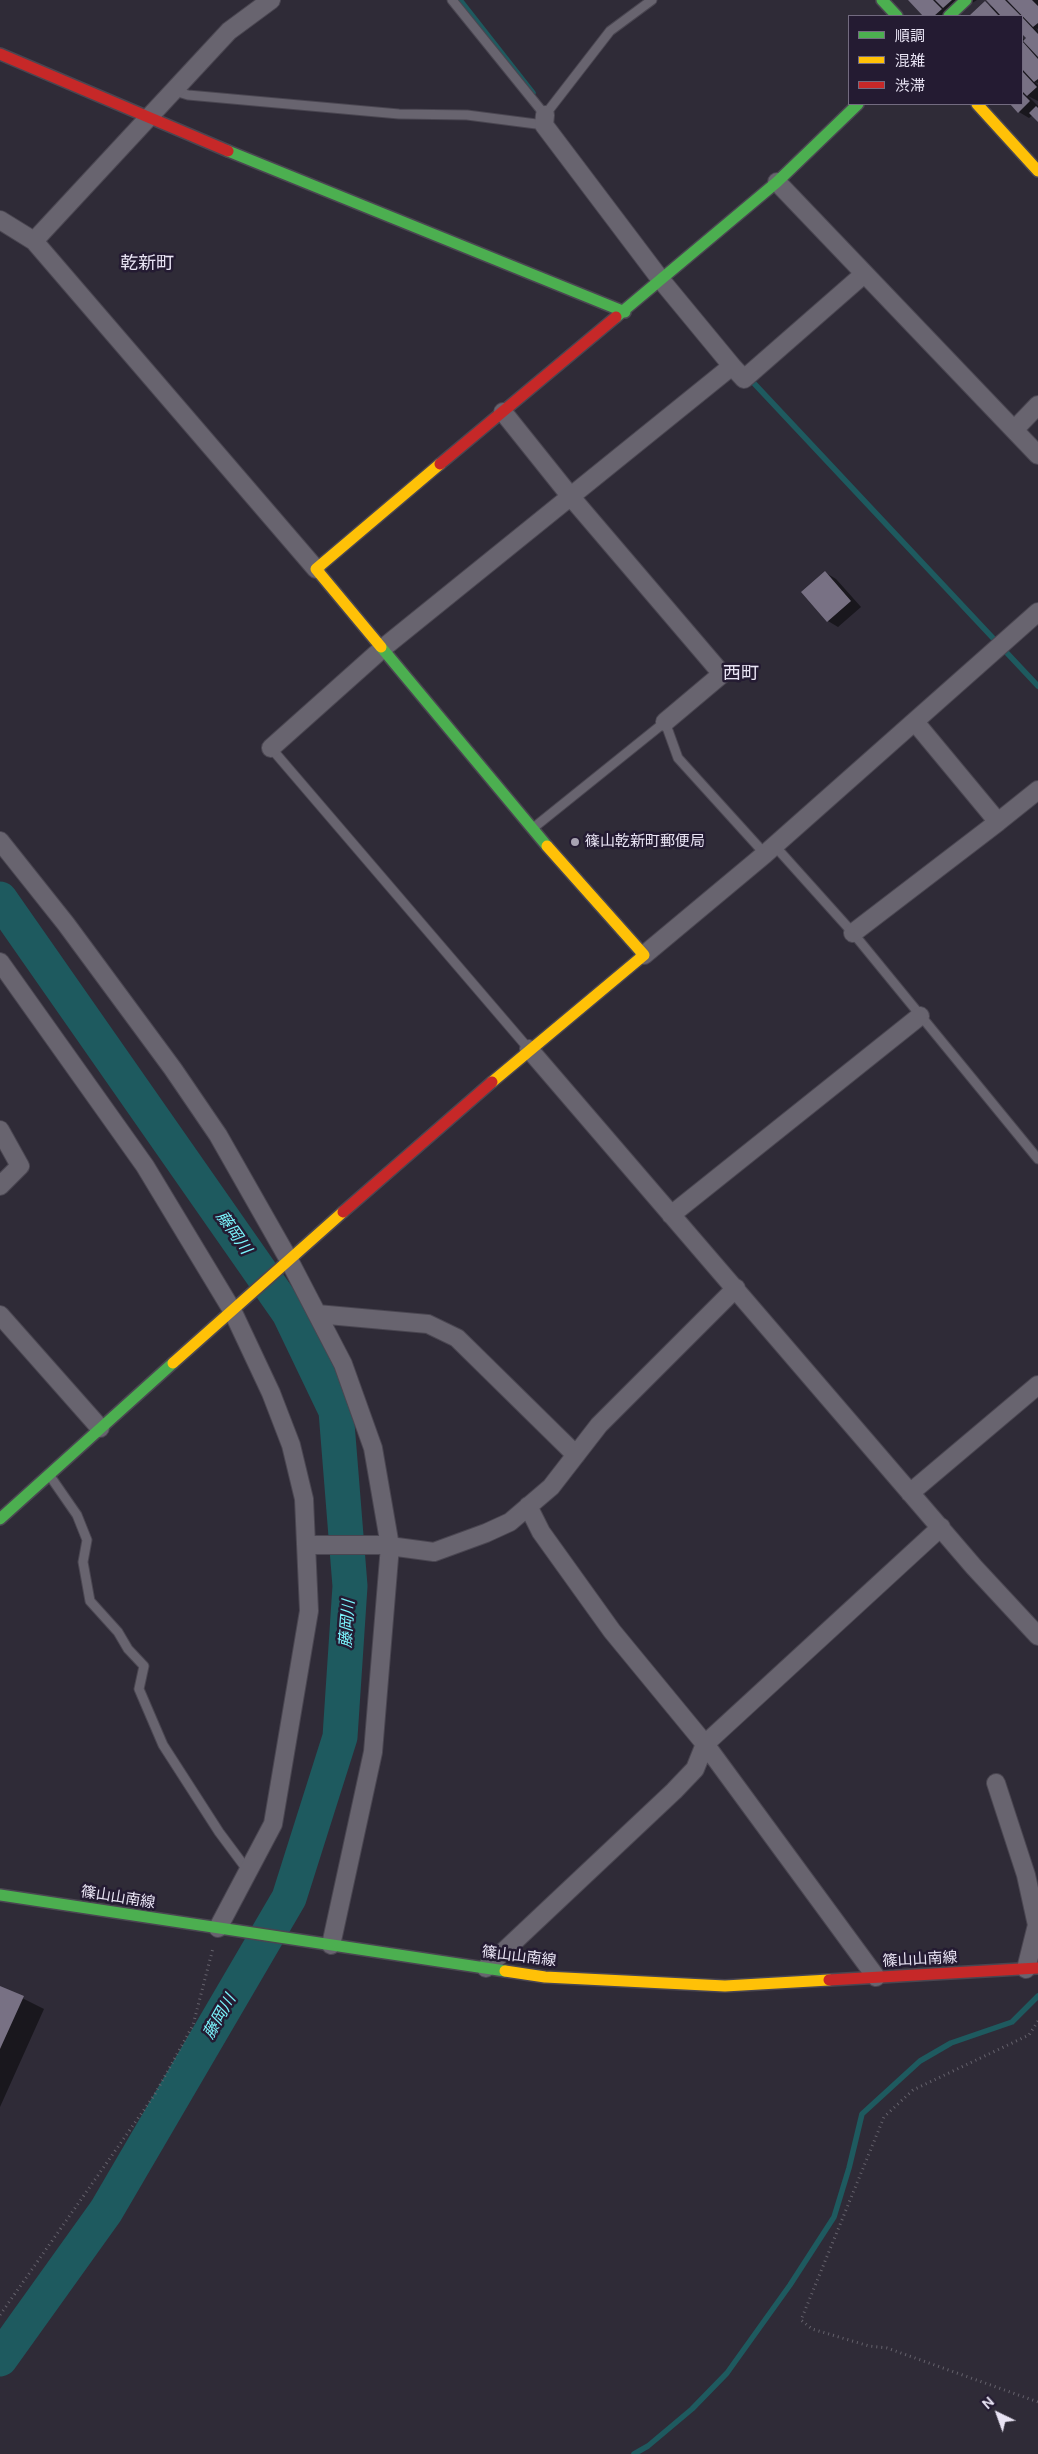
<!DOCTYPE html>
<meta charset="utf-8">
<style>
body{margin:0}
#map{position:relative;width:1038px;height:2454px;overflow:hidden;background:#2f2b37;font-family:"DM Sans","Noto Sans JP",sans-serif}
canvas{display:block}
.legend{position:absolute;left:848px;top:15px;width:175px;height:90px;box-sizing:border-box;background:#241b32;border:1px solid #736b80;margin:0;padding:6px 9px;list-style:none;font-size:15px;color:#e9e4f4}
.legend li{display:flex;align-items:center;gap:10px;height:25px}
.legend b{width:25px;border:1px solid #736b80}
.north{position:absolute;left:973px;top:2389px;width:50px;height:50px;-webkit-text-stroke:4px #241b32;paint-order:stroke;rotate:318deg;font-size:14px;font-weight:700;line-height:20px;text-align:center;color:#e9e4f4}
.north::after{content:'';display:block;margin:auto;width:18px;height:22px;background:#e9e4f4;clip-path:polygon(50% 0,100% 100%,50% 72%,0 100%)}
</style>
<div id="map">
<canvas width="1038" height="2454"></canvas>
<ul class="legend">
<li><b style="height:6px;background:#4caf50"></b>順調</li>
<li><b style="height:6px;background:#ffc107"></b>混雑</li>
<li><b style="height:6px;background:#c62828"></b>渋滞</li>
</ul>
<div class="north">N</div>
</div>
<script>
const ctx = document.querySelector('canvas').getContext('2d');
ctx.lineJoin = 'round';
function paint(path, color) { ctx.fillStyle = color; ctx.fill(path, 'evenodd'); }
const shape = rows => new Path2D(rows.map(r => 'M' + r).join(''));
function strokePath(path, color, width, dash) { ctx.strokeStyle = color; ctx.lineWidth = width; ctx.lineCap = dash ? 'butt' : 'round'; ctx.setLineDash(dash || []); ctx.stroke(path); }
function label(font, color, halo, rows, align = 'center') {
  ctx.font = font + ' "DM Sans","Noto Sans JP",sans-serif'; ctx.lineWidth = 5; ctx.setLineDash([]); ctx.textBaseline = 'middle'; ctx.strokeStyle = halo; ctx.fillStyle = color; for (const [text, x, y, turn = 0] of rows) {
    ctx.save(); ctx.translate(x, y); ctx.rotate((+turn || 0) * Math.PI / 180); ctx.textAlign = isNaN(turn) ? turn : align; if (halo) ctx.strokeText(text, 0, 0); ctx.fillText(text, 0, 0); ctx.restore();
  }
}
paint(shape([
 [910,0,977,0,951,16,925,16],
 [987,0,1038,0,1038,29,1036,28,1038,31,1038,83,1035,82,1038,85,1038,101,1028,96,1038,106,1038,120,1033,115,1029,118,1019,112,1012,104,1022,104,1022,37,1025,41,1028,38,1022,33,1022,16,973,16,971,15,985,3,994,8],
 [826,573,836,579,861,607,838,627,828,621],
 [0,1987,44,2009,0,2107]
]), '#0007');
strokePath(shape([
 [460,0,533,93],
 [749,378,1038,686],
 [634,2454,648,2446,692,2409,727,2373,790,2285,834,2217,849,2168,862,2114,920,2061,951,2043,1012,2022,1038,1996]
]), '#1e5a5f', 5.5);
strokePath(shape([
 [0,899,289,1313,336,1411,350,1586,340,1737,289,1898,106,2211,0,2359]
]), '#1e5a5f', 35);
paint(shape([
 [908,0,933,0,942,9,934,16,923,16],
 [935,0,952,0,943,8],
 [986,0,1005,0,1021,16,1001,16],
 [1007,0,1032,0,1038,6,1038,23,1033,27],
 [985,1,999,16,970,15],
 [1022,17,1038,34,1038,57,1023,41,1026,38,1022,34],
 [1022,41,1038,59,1038,79,1034,82,1022,69],
 [1022,71,1037,87,1027,96,1022,91],
 [1022,93,1030,101,1018,113,1010,104,1022,104],
 [1036,106,1038,108,1038,122,1029,113],
 [825,571,851,601,827,622,801,592],
 [0,1986,24,1996,0,2049]
]), '#787184');
const lane = shape([
 [452,0,545,115,610,31,652,0],
 [175,91,188,95,399,114,467,115,544,125],
 [271,748,528,1048],
 [532,829,665,722,678,758,765,854],
 [774,845,853,933,1038,1159],
 [50,1476,77,1515,87,1540,83,1562,90,1601,118,1632,128,1649,144,1666,139,1689,163,1745,219,1832,248,1871]
]);
const street = shape([
 [545,115,544,125,661,280,732,366],
 [777,182,1038,455],
 [0,220,34,241,316,569],
 [34,241,229,31,271,0],
 [503,412,571,497,722,674,665,722],
 [1014,430,1038,405],
 [915,722,998,822,1038,790],
 [271,748,383,648,732,366,744,379,864,274],
 [0,841,66,924,173,1069,218,1135,289,1260,343,1364,373,1448,390,1546,373,1752,331,1945],
 [853,933,998,822],
 [644,955,765,854,1038,612],
 [0,962,145,1166,232,1310,271,1393,291,1445,304,1499,309,1611,273,1824,218,1928],
 [529,1049,974,1567,1038,1636],
 [0,1130,20,1166,0,1186],
 [671,1215,920,1016],
 [317,1314,428,1324,457,1338,576,1455],
 [0,1315,100,1428],
 [910,1493,1038,1385],
 [306,1545,382,1545,434,1552,486,1533,510,1522,551,1487,599,1425,736,1288],
 [996,1783,1026,1875,1037,1925,1026,1969],
 [486,1968,674,1791,695,1769,705,1744,612,1631,541,1532,528,1506],
 [876,1977,705,1744,941,1527]
]);
const fast = shape([
 [882,0,897,16],
 [949,16,966,0],
 [228,151,625,312],
 [616,317,777,182,858,104],
 [381,647,547,846],
 [0,1519,173,1363],
 [0,1895,505,1971]
]);
const slow = shape([
 [977,104,1038,171],
 [381,647,316,569,440,464],
 [492,1082,644,955,547,846],
 [173,1363,343,1212],
 [505,1971,545,1977,725,1986,829,1980]
]);
const jam = shape([
 [0,54,228,151],
 [440,464,616,317],
 [343,1212,492,1082],
 [829,1980,1038,1968]
]);
strokePath(lane, '#4a4651', 11);
strokePath(street, '#4a4651', 20);
strokePath(fast, '#4a4651', 14);
strokePath(slow, '#4a4651', 14);
strokePath(jam, '#4a4651', 14);
strokePath(shape([
 [1038,2021,1029,2035,913,2090,884,2117,801,2320,812,2329,869,2346,887,2348,1038,2402],
 [0,2315,155,2094,193,2025,213,1948]
]), '#65626c', 3, [1, 4]);
strokePath(lane, '#68646f', 9);
strokePath(street, '#68646f', 18);
strokePath(fast, '#4caf50', 11);
strokePath(slow, '#ffc107', 11);
strokePath(jam, '#c62828', 11);
for (const [x, y, r, color] of [
 [575,842,5,"#a8a3b2"]
]) { const dot = new Path2D(); dot.arc(x, y, r, 0, 2 * Math.PI); ctx.fillStyle = color; ctx.fill(dot); strokePath(dot, '#241b32', 2); }
label('15px', '#e9e4f4', '#241b32', [
 ["篠山乾新町郵便局",585,842]
], 'left');
label('15px', '#e9e4f4', '#241b32', [
 ["篠山山南線",118,1898,9],
 ["篠山山南線",519,1957,7],
 ["篠山山南線",920,1960,-3]
]);
label('italic 16px', '#7bf6fe', '#241b32', [
 ["藤岡川",233,1233,55],
 ["藤岡川",348,1624,-86],
 ["藤岡川",220,2017,-60]
]);
label('18px', '#e9e4f4', '#241b32', [
 ["乾新町",147,264],
 ["西町",741,674]
]);
</script>
